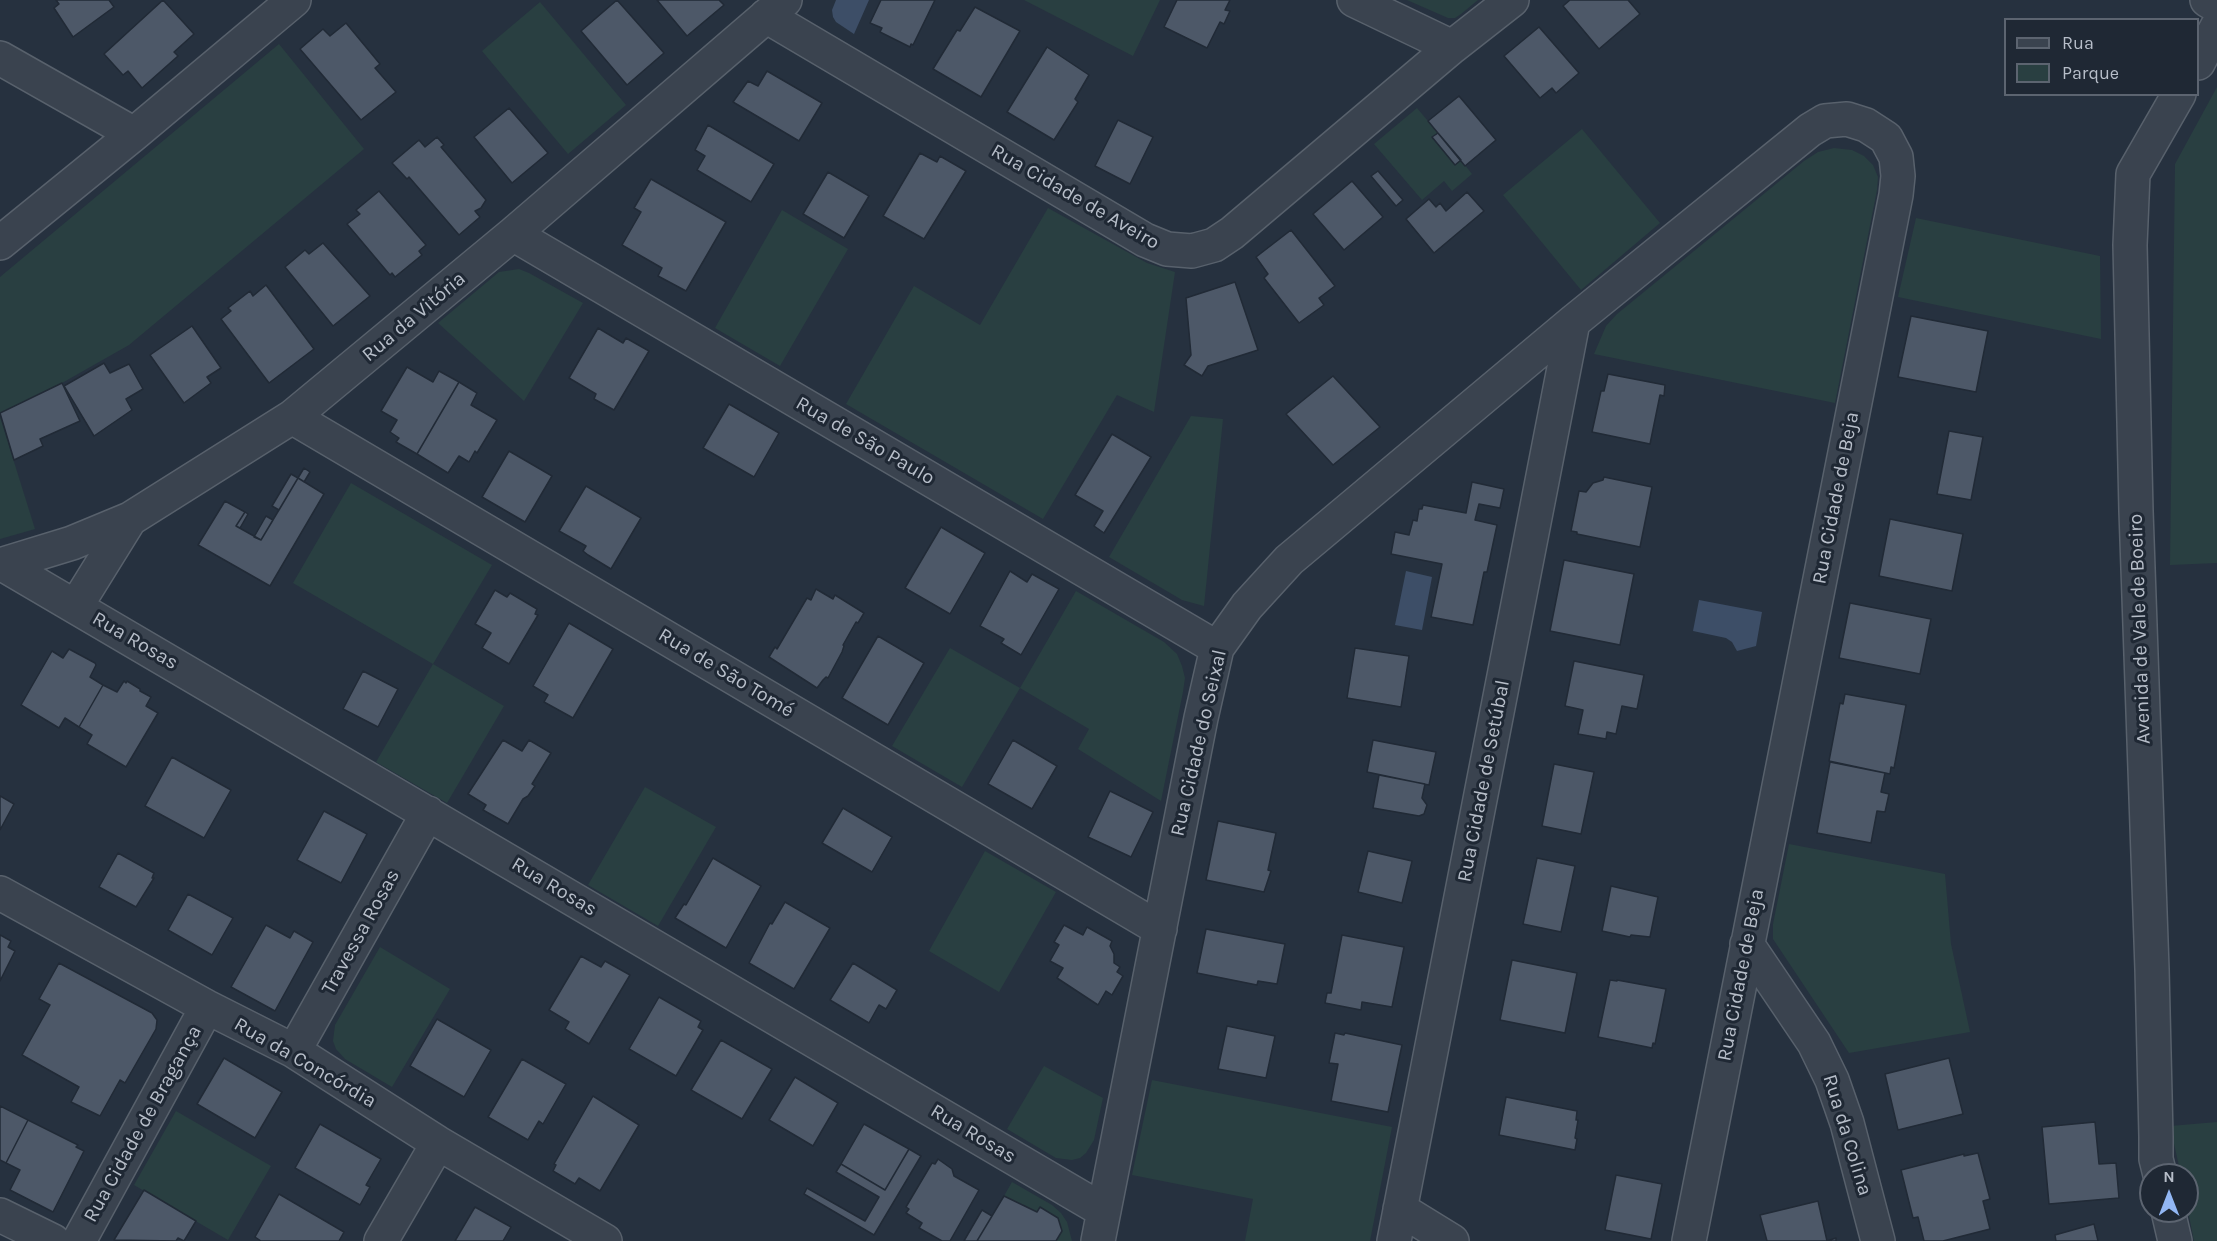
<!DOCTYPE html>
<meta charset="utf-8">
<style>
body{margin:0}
#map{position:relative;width:2217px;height:1241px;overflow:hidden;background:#26313f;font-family:Karla,sans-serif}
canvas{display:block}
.legend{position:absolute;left:2004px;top:18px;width:195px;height:78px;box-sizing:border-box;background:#1f2834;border:2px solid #5c6470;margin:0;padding:8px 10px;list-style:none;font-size:18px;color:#b7bec9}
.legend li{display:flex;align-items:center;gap:12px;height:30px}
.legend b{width:30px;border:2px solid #5c6470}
.north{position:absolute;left:2139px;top:1163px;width:60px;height:60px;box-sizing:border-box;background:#1f2834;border:2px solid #5c6470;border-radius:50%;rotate:0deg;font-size:16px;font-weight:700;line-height:24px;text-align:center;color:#b7bec9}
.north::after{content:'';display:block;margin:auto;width:21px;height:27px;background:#92b7f4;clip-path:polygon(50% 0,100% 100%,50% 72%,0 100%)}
</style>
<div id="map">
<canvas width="2217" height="1241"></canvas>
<ul class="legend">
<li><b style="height:8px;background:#3a434f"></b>Rua</li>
<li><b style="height:16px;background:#293f41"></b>Parque</li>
</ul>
<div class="north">N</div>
</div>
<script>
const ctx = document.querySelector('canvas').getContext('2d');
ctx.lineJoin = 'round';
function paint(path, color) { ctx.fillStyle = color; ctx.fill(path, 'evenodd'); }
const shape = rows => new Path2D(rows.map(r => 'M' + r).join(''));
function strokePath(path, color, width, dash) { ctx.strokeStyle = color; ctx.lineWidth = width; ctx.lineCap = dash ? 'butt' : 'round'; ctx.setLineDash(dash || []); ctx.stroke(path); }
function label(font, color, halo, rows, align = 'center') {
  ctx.font = font + ' Karla,sans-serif'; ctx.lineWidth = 6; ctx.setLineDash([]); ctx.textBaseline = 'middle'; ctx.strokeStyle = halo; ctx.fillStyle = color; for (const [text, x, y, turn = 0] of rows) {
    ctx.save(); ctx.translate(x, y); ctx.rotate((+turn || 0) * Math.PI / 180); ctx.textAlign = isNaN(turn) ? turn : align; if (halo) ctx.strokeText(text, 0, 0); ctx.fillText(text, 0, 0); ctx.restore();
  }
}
paint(shape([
 [1024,0,1160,0,1133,56],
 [1407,0,1478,0,1461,14,1455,18,1448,18],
 [540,2,626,105,568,154,482,51],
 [279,44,364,149,129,345,62,383,0,413,0,277],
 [2217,87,2217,563,2170,565,2175,164],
 [1417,108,1438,133,1432,138,1455,165,1461,160,1472,174,1452,191,1444,181,1422,200,1374,144],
 [1582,129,1660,223,1581,290,1503,195],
 [1834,148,1852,150,1864,156,1873,165,1878,177,1877,190,1835,403,1594,354,1606,326,1617,314,1804,161,1818,152],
 [1048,208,1147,263,1175,272,1154,412,1117,395,1043,519,846,404,914,286,980,325],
 [782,210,848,249,780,366,715,328],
 [1916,218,2100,256,2101,339,1898,297],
 [519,269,529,273,583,303,524,401,438,323,499,272],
 [1191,416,1223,419,1204,606,1182,600,1109,557],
 [0,417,35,529,0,539],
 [351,483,492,565,433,664,504,706,447,803,376,762,433,664,293,583],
 [1076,591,1164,642,1177,654,1182,666,1185,678,1183,692,1161,801,1078,749,1089,729,1020,688,962,787,892,746,950,648,1020,688],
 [645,787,716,827,658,926,588,885],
 [1789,844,1945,874,1951,944,1970,1032,1849,1053,1773,939,1773,924],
 [985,851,1056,892,999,992,929,951],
 [380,947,450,989,392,1087,345,1059,336,1049,333,1041,335,1025],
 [1044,1066,1103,1098,1094,1140,1086,1153,1080,1158,1072,1160,1056,1158,1007,1129],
 [1152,1080,1392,1127,1370,1241,1245,1241,1253,1199,1132,1175],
 [176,1111,271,1166,228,1240,134,1185],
 [2217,1122,2217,1241,2194,1241,2187,1206,2187,1175,2181,1175,2170,1126],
 [1012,1182,1052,1205,1061,1213,1067,1222,1072,1241,1056,1241,1062,1231,1058,1218,1040,1208,1037,1212,1024,1205,1022,1207,1004,1196]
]), '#293f41');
paint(shape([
 [836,0,869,0,854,34,836,22,833,17,832,10],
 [1406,571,1432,577,1422,630,1395,625],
 [1699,600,1762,612,1756,646,1737,651,1732,642,1726,638,1693,631]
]), '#3d4e67');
const building = shape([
 [56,0,109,0,114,7,73,37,54,8,59,4,56,0],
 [163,0,194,34,174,52,178,56,142,88,128,71,123,75,104,54,163,0],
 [617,0,664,53,627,85,581,31,617,0],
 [657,0,719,0,724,5,687,36,657,0],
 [881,0,935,0,913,45,911,44,910,47,880,32,882,28,870,23,881,0],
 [1177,0,1230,0,1225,10,1230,11,1224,24,1220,22,1207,48,1164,27,1177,0],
 [1570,0,1628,0,1640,14,1599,49,1563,6,1570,0],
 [975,7,1020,31,981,97,933,69,957,30,960,31,975,7],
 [346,23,380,64,375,68,396,92,361,120,300,49,323,29,330,36,346,23],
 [1539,27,1579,73,1556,93,1552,88,1540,98,1504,56,1539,27],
 [1047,47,1089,75,1075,99,1078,102,1054,140,1007,112,1047,47],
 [767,71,822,103,799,141,733,102,748,81,758,86,767,71],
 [1459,96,1496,140,1465,166,1428,121,1459,96],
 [509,108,548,153,512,183,474,137,509,108],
 [1118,120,1153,137,1130,184,1095,166,1118,120],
 [708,125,774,164,751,202,697,170,705,156,695,150,708,125],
 [1438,133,1461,160,1455,165,1432,137,1438,133],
 [437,137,444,145,441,147,486,200,481,208,475,211,480,217,459,235,409,177,407,179,392,163,419,140,425,147,437,137],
 [920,153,937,162,940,156,966,171,924,239,883,216,920,153],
 [1378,171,1403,200,1396,206,1371,176,1378,171],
 [828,172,869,196,844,238,803,214,828,172],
 [651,179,726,222,686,291,658,276,662,268,622,245,641,212,634,208,651,179],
 [1352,181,1383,217,1344,250,1313,214,1352,181],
 [379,191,426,245,419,251,422,255,395,277,392,273,390,275,347,224,360,214,356,210,379,191],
 [1467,192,1484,211,1434,253,1406,219,1429,199,1436,207,1440,203,1446,211,1467,192],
 [1291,230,1335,286,1319,298,1324,305,1299,323,1264,278,1268,274,1256,257,1291,230],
 [323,243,370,296,333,326,285,267,305,250,309,254,323,243],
 [1235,282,1258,350,1208,366,1202,376,1184,365,1191,355,1186,298,1235,282],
 [266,285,314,349,269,383,221,319,231,311,228,308,250,291,253,296,266,285],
 [1911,316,1988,331,1976,392,1898,377,1911,316],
 [192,326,221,368,207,377,211,383,184,403,150,355,192,326],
 [598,328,623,343,626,338,649,351,614,410,594,399,596,394,569,378,598,328],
 [104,363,110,373,129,364,143,389,126,399,132,410,94,436,64,386,104,363],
 [407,367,433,382,439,371,459,382,417,454,396,442,399,438,390,432,397,420,381,411,407,367],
 [1608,374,1665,385,1664,396,1660,395,1650,444,1592,432,1601,391,1604,391,1608,374],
 [1333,376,1380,427,1333,465,1286,414,1333,376],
 [459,382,477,393,471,405,497,420,477,453,475,451,469,462,459,456,448,473,417,454,459,382],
 [62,383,80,421,40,439,43,446,14,460,0,413,62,383],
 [729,404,779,433,754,477,703,448,729,404],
 [1949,431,1983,437,1971,500,1937,494,1949,431],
 [1112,434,1151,457,1104,533,1094,526,1103,511,1075,495,1112,434],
 [509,451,552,476,525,522,482,497,509,451],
 [304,468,310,472,304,482,298,478,304,468],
 [291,474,298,478,279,510,272,506,291,474],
 [1604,477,1652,487,1640,547,1577,534,1577,532,1571,531,1579,491,1586,492,1593,483,1603,480,1604,477],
 [298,478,324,494,270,586,198,545,225,501,245,512,236,526,261,540,298,478],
 [1472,482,1504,489,1500,508,1479,504,1475,520,1497,525,1487,572,1484,572,1473,625,1431,617,1442,564,1391,554,1395,532,1409,535,1413,520,1417,521,1419,509,1422,509,1423,505,1466,513,1472,482],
 [586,486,641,518,611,569,588,555,583,551,586,546,559,531,586,486],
 [245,512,248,514,240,528,236,526,245,512],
 [266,516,273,520,261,540,254,537,266,516],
 [1890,519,1963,534,1952,591,1879,576,1890,519],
 [941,527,985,553,950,614,905,588,941,527],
 [1564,560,1634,574,1620,645,1550,631,1564,560],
 [1010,571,1027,582,1032,574,1059,589,1021,655,1001,643,1004,639,980,626,1010,571],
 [816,589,833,599,835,595,864,613,858,623,856,622,843,645,844,646,842,652,828,678,826,677,823,680,817,688,769,657,775,647,777,649,807,598,811,600,816,589],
 [495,590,507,597,510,593,537,609,535,614,538,615,509,664,482,648,491,633,475,624,495,590],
 [1850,603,1931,619,1920,674,1839,658,1850,603],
 [569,623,613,649,573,718,544,702,548,695,533,686,569,623],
 [878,636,924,663,888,725,842,698,878,636],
 [1355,648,1409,656,1401,707,1347,698,1355,648],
 [69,649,95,663,96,665,90,677,103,685,79,727,65,718,59,728,21,705,52,651,63,658,69,649],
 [1574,661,1644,675,1637,709,1622,706,1616,734,1607,732,1606,739,1578,734,1583,710,1565,706,1574,661],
 [363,671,398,689,378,727,343,709,363,671],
 [124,681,126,683,127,681,140,689,140,691,151,697,146,706,158,713,126,767,87,744,92,735,79,727,103,685,117,692,124,681],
 [1845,694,1906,705,1894,768,1891,767,1890,774,1829,761,1840,703,1843,704,1845,694],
 [503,740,522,751,529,740,551,753,532,784,535,786,528,796,523,799,508,824,483,810,486,805,468,794,503,740],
 [1013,740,1057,766,1032,809,988,784,1013,740],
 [1373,740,1436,752,1429,785,1367,772,1373,740],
 [172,757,231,790,204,838,145,806,172,757],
 [1830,762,1885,773,1881,792,1889,794,1885,812,1877,811,1871,843,1817,833,1830,762],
 [1554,764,1594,772,1581,834,1542,826,1554,764],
 [1379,775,1425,784,1422,798,1427,805,1424,814,1419,816,1373,808,1379,775],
 [1110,791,1153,812,1131,857,1088,837,1110,791],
 [0,796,14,804,0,830,0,796],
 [843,808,892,837,872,872,822,843,843,808],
 [324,811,367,834,341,883,297,860,324,811],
 [1218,821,1276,833,1268,870,1271,871,1264,892,1206,880,1218,821],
 [1368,851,1412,861,1402,903,1358,892,1368,851],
 [118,853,154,873,152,878,154,878,136,907,99,887,118,853],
 [713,858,761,886,726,948,675,918,684,904,686,905,713,858],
 [1537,858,1575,866,1561,932,1523,924,1537,858],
 [1611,886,1658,897,1650,937,1631,935,1630,937,1602,931,1611,886],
 [188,894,233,918,212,955,168,930,188,894],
 [785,902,830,928,794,989,749,963,770,923,772,924,785,902],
 [266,925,290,938,294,931,313,942,275,1011,231,987,266,925],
 [1064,925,1083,935,1087,927,1112,941,1110,946,1114,954,1114,963,1120,967,1117,972,1123,976,1112,995,1106,991,1098,1005,1057,978,1063,968,1050,961,1059,945,1054,942,1064,925],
 [1206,929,1285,944,1277,984,1258,981,1257,985,1197,973,1206,929],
 [0,935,11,941,8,947,15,951,0,981,0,935],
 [1342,935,1404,947,1392,1007,1362,1002,1361,1010,1325,1003,1327,993,1331,993,1342,935],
 [581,956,601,967,605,961,630,975,589,1044,565,1029,569,1022,549,1010,581,956],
 [1512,960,1577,973,1565,1033,1500,1020,1512,960],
 [59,963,152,1013,157,1020,156,1029,125,1083,120,1080,100,1116,71,1102,79,1087,22,1055,50,1005,39,999,59,963],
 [853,963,897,990,886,1009,879,1005,869,1023,830,1000,853,963],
 [1610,980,1617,981,1617,980,1666,989,1655,1044,1653,1043,1652,1048,1598,1037,1610,980],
 [659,997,701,1021,698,1027,703,1030,676,1076,629,1049,659,997],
 [437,1019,491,1050,464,1097,410,1066,437,1019],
 [1227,1026,1275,1036,1266,1078,1218,1069,1227,1026],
 [1335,1033,1344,1035,1345,1033,1402,1045,1388,1112,1331,1101,1338,1064,1329,1063,1335,1033],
 [721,1040,772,1069,742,1119,691,1090,721,1040],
 [224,1058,282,1092,255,1138,197,1104,224,1058],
 [1949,1058,1963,1114,1898,1130,1885,1074,1949,1058],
 [522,1059,566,1084,543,1124,539,1121,528,1140,488,1117,522,1059],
 [795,1077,838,1103,813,1146,769,1120,795,1077],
 [593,1096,639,1125,600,1191,579,1178,575,1184,553,1171,556,1165,554,1164,593,1096],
 [1506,1097,1577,1111,1576,1120,1578,1120,1575,1138,1577,1139,1575,1150,1499,1135,1506,1097],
 [0,1106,28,1120,6,1163,0,1160,0,1106],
 [28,1120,78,1145,76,1147,84,1151,53,1212,10,1190,20,1170,6,1163,28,1120],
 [2095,1122,2099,1164,2116,1163,2119,1198,2049,1204,2042,1127,2095,1122],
 [320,1124,381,1159,366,1185,370,1187,360,1205,295,1168,320,1124],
 [864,1124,909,1149,885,1190,841,1164,864,1124],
 [909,1149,921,1156,874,1235,804,1194,807,1188,865,1221,879,1197,836,1172,841,1164,885,1190,909,1149],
 [1978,1153,1990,1199,1983,1201,1990,1229,1943,1241,1924,1241,1918,1217,1913,1218,1901,1170,1964,1154,1964,1156,1978,1153],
 [938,1159,952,1169,954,1176,979,1190,950,1241,942,1241,919,1228,922,1223,906,1213,909,1209,906,1207,932,1163,935,1164,938,1159],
 [1616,1175,1662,1184,1651,1239,1605,1230,1616,1175],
 [144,1190,196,1221,184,1241,178,1238,176,1241,114,1240,144,1190],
 [279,1194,344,1232,339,1241,261,1241,255,1237,279,1194],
 [1004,1196,1037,1212,1040,1207,1058,1218,1062,1231,1056,1241,977,1241,1004,1196],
 [1818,1201,1827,1241,1836,1238,1836,1241,1767,1241,1760,1215,1818,1201],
 [475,1207,511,1227,503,1241,455,1241,475,1207],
 [982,1210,992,1216,977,1241,964,1241,982,1210],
 [2094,1224,2098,1241,2056,1241,2055,1235,2094,1224]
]);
paint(building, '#4d5868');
strokePath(building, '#212a36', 1.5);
const minor = shape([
 [1354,0,1452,47],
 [2207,0,2217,6],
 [766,16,1145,240,1167,249,1192,251,1214,245,1232,233,1452,47,1512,0],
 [0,58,134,134],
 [2198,63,2217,27],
 [513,234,1217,648],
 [0,243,134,134,294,0],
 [292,417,1160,929],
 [0,565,72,543,130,519,292,417,513,234,785,0],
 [4,565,1104,1211],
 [76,606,130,519],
 [0,893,207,1007,294,1051,438,1143,605,1241],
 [1747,944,1814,1043,1832,1080,1847,1123,1878,1241],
 [294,1051,428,813],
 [2160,1175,2156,1159,2156,1137,2152,969,2136,511,2130,245,2133,174,2179,94],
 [1400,1209,1452,1241],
 [2168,1211,2175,1241],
 [0,1215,53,1241],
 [79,1241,207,1007],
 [381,1241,438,1143],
 [1098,1241,1201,718,1217,648,1247,606,1289,560,1573,322,1810,130,1825,121,1847,119,1866,125,1886,138,1896,157,1898,176,1896,195,1689,1241],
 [1394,1241,1573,322]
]);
strokePath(minor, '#58616c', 36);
strokePath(minor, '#3a434f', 33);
label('20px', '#b7bec9', '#1f2834', [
 ["Rua Cidade de Aveiro",1075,197,30],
 ["Rua da Vitória",414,317,-40],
 ["Rua de São Paulo",865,441,30],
 ["Rua Cidade de Beja",1836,498,-79],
 ["Avenida de Vale de Boeiro",2140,629,-92],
 ["Rua Rosas",135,641,30],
 ["Rua de São Tomé",726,673,31],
 ["Rua Cidade do Seixal",1199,743,-77],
 ["Rua Cidade de Setúbal",1484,781,-79],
 ["Rua Rosas",554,887,31],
 ["Travessa Rosas",361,932,-61],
 ["Rua Cidade de Beja",1741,975,-79],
 ["Rua da Concórdia",305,1063,30],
 ["Rua Cidade de Bragança",143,1124,-61],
 ["Rua Rosas",973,1134,31],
 ["Rua da Colina",1847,1135,73]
]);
</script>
